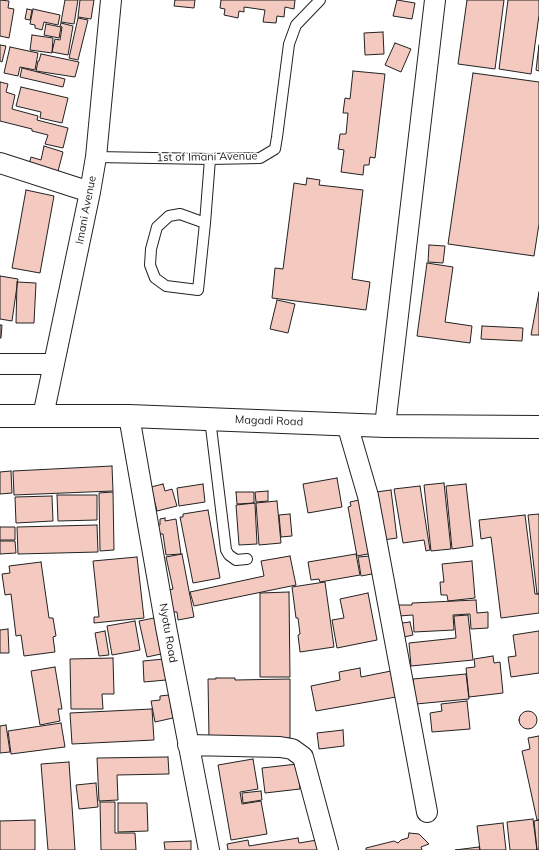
<!DOCTYPE html>
<style>
body{margin:0}
canvas{display:block;background:#fff}
</style>
<canvas width="539" height="850"></canvas>
<script>
const ctx = document.querySelector('canvas').getContext('2d');
ctx.lineJoin = 'round';
function paint(path, color) { ctx.fillStyle = color; ctx.fill(path, 'evenodd'); }
const shape = rows => new Path2D(rows.map(r => 'M' + r).join(''));
function strokePath(path, color, width, dash) { ctx.strokeStyle = color; ctx.lineWidth = width; ctx.lineCap = dash ? 'butt' : 'round'; ctx.setLineDash(dash || []); ctx.stroke(path); }
function label(font, color, halo, rows, align = 'center') {
  ctx.font = font + ' Mulish,sans-serif'; ctx.lineWidth = 3; ctx.setLineDash([]); ctx.textBaseline = 'middle'; ctx.strokeStyle = halo; ctx.fillStyle = color; for (const [text, x, y, turn = 0] of rows) {
    ctx.save(); ctx.translate(x, y); ctx.rotate((+turn || 0) * Math.PI / 180); ctx.textAlign = isNaN(turn) ? turn : align; if (halo) ctx.strokeText(text, 0, 0); ctx.fillText(text, 0, 0); ctx.restore();
  }
}
const building = shape([
 [0,0,9,1,8,8,14,9,9,38,0,36,0,0],
 [65,0,78,0,74,24,61,22,65,0],
 [80,0,94,0,91,19,78,17,80,0],
 [175,0,195,0,194,8,174,6,175,0],
 [221,0,295,0,294,9,285,7,284,17,277,16,276,23,263,22,265,10,244,7,244,12,239,11,238,18,224,15,225,9,220,8,221,0],
 [397,0,415,3,412,19,393,16,397,0],
 [467,0,504,0,495,69,458,64,467,0],
 [508,0,539,0,539,15,531,74,499,69,508,0],
 [27,9,32,10,30,20,25,19,27,9],
 [33,9,60,15,58,25,44,22,42,30,35,28,35,25,30,24,33,9],
 [78,18,88,20,78,60,69,58,78,18],
 [61,23,73,26,68,55,52,52,55,39,60,40,62,27,60,26,61,23],
 [46,24,61,27,59,38,44,35,46,24],
 [383,32,384,54,365,55,364,33,383,32],
 [32,35,53,38,52,53,30,50,32,35],
 [395,43,411,49,401,72,385,65,395,43],
 [0,45,6,46,2,62,0,61,0,45],
 [539,45,539,71,536,70,539,45],
 [10,47,38,53,35,70,20,67,18,76,4,73,10,47],
 [41,54,79,62,75,77,36,71,38,61,39,61,41,54],
 [22,68,65,79,63,87,20,77,22,68],
 [353,71,385,74,375,158,370,157,369,165,364,165,363,175,341,172,344,150,338,149,340,134,346,134,348,113,343,113,345,98,350,99,353,71],
 [473,73,539,82,539,224,534,256,448,244,473,73],
 [0,82,8,84,6,92,15,95,12,109,38,116,37,120,68,128,63,148,45,144,48,135,32,131,32,129,0,121,0,82],
 [21,87,68,98,62,123,40,118,41,112,16,106,21,87],
 [44,146,63,152,56,179,28,168,31,157,41,160,44,146],
 [307,178,320,180,319,185,363,190,352,279,370,282,366,310,272,298,275,268,283,269,294,183,306,185,307,178],
 [26,190,54,196,40,273,12,268,26,190],
 [429,245,445,246,443,263,428,262,429,245],
 [427,263,453,267,445,322,472,326,470,343,417,336,427,263],
 [0,276,18,279,12,321,0,319,0,276],
 [17,282,36,283,34,323,16,323,17,282],
 [539,292,539,335,531,335,539,292],
 [277,300,295,304,288,333,270,329,277,300],
 [0,325,2,325,1,338,0,338,0,325],
 [482,326,523,328,522,341,481,339,482,326],
 [112,466,113,491,14,495,13,471,112,466],
 [11,471,12,493,0,494,0,472,11,471],
 [337,478,342,507,308,513,303,484,337,478],
 [444,483,451,549,431,551,424,485,444,483],
 [163,484,165,491,172,489,177,506,157,511,151,487,163,484],
 [203,484,205,502,179,506,177,488,203,484],
 [466,484,473,546,452,549,446,486,466,484],
 [420,486,430,550,426,551,424,540,403,543,394,489,420,486],
 [391,490,397,538,383,540,376,492,391,490],
 [268,491,268,501,256,502,255,492,268,491],
 [113,492,114,550,100,551,99,493,113,492],
 [236,492,254,492,254,503,237,504,236,492],
 [57,495,97,495,97,520,58,521,57,495],
 [52,496,53,521,16,523,15,497,52,496],
 [359,500,373,553,357,556,348,507,351,506,350,502,359,500],
 [277,501,281,543,259,545,256,503,277,501],
 [255,503,257,544,239,545,236,505,255,503],
 [208,510,220,578,193,583,180,517,183,517,183,514,208,510],
 [290,514,292,536,281,537,279,515,290,514],
 [539,514,539,593,537,594,528,515,539,514],
 [525,515,535,594,539,594,539,613,501,618,491,537,481,539,479,520,525,515],
 [165,518,165,521,176,519,181,554,166,555,163,534,158,534,157,525,160,525,160,519,165,518],
 [97,525,98,552,18,554,17,527,97,525],
 [0,527,15,527,15,540,0,540,0,527],
 [0,541,15,541,16,553,0,554,0,541],
 [182,554,194,617,178,620,177,612,173,612,169,590,173,589,166,557,182,554],
 [356,554,360,575,320,582,319,579,311,580,308,562,356,554],
 [290,556,296,585,194,606,190,592,264,576,261,561,290,556],
 [370,556,372,574,361,576,358,557,370,556],
 [137,557,144,618,94,623,94,617,99,617,93,561,137,557],
 [472,561,475,598,448,601,447,595,441,595,440,582,444,582,442,564,472,561],
 [41,562,49,618,53,618,56,636,53,637,55,652,24,656,21,635,16,636,11,594,5,595,2,574,10,573,9,566,41,562],
 [325,582,334,647,300,652,298,635,300,634,298,618,296,618,292,587,325,582],
 [289,592,290,677,260,677,260,593,289,592],
 [368,593,377,640,337,648,332,620,344,618,340,599,368,593],
 [476,600,477,613,488,612,488,628,471,629,470,614,453,615,454,630,414,632,413,615,399,616,398,605,412,605,412,603,476,600],
 [468,615,473,660,411,666,409,643,456,638,454,616,468,615],
 [154,618,161,654,147,657,139,621,154,618],
 [135,621,140,650,112,655,107,626,135,621],
 [410,622,413,635,404,637,402,623,410,622],
 [8,629,9,653,0,653,0,630,8,629],
 [105,631,109,655,99,656,95,633,105,631],
 [539,631,539,673,511,677,508,657,516,656,513,635,539,631],
 [493,656,494,663,500,662,503,693,469,697,466,668,475,667,474,659,493,656],
 [113,658,114,694,102,694,103,709,71,709,70,659,113,658],
 [164,659,166,680,144,682,143,661,164,659],
 [55,667,62,709,58,709,60,721,40,725,31,671,55,667],
 [360,668,361,677,391,671,396,697,316,711,311,686,340,680,339,672,360,668],
 [466,674,469,699,416,704,413,679,466,674],
 [216,678,235,678,235,680,290,679,290,738,209,739,208,679,216,679,216,678],
 [169,695,173,718,155,722,151,701,160,700,160,696,169,695],
 [467,701,470,729,432,732,430,713,442,711,441,704,467,701],
 [152,709,154,740,72,744,70,713,152,709],
 '519 720a9 9 0 1 1 18 0a9 9 0 1 1-18 0Z',
 [61,723,65,747,11,754,8,731,61,723],
 [6,725,10,752,0,753,0,726,6,725],
 [343,730,344,746,319,749,317,733,343,730],
 [539,736,539,820,537,820,522,751,530,749,528,738,539,736],
 [168,757,169,774,117,775,118,800,99,801,97,758,168,757],
 [253,759,258,789,240,792,242,804,261,801,267,834,231,840,218,765,253,759],
 [69,762,75,850,48,850,41,764,69,762],
 [297,764,300,789,265,793,262,768,297,764],
 [96,783,98,807,79,809,76,785,96,783],
 [261,791,262,800,243,803,242,793,261,791],
 [100,802,115,802,115,833,135,833,136,850,101,850,100,802],
 [118,803,147,803,148,831,118,832,118,803],
 [533,819,537,850,510,850,507,822,533,819],
 [35,820,35,850,0,850,0,821,35,820],
 [539,820,539,850,537,850,534,821,539,820],
 [503,823,506,850,480,850,477,826,503,823],
 [409,833,419,834,429,844,421,847,422,850,366,850,366,848,394,841,398,843,401,840,408,838,409,833],
 [298,838,299,843,323,839,325,850,228,850,227,844,248,840,249,846,298,838],
 [191,841,191,850,165,850,164,842,191,841],
 [479,847,480,850,455,850,479,847]
]);
paint(building, '#f3c9c0');
strokePath(building, '#222', 1);
const service = shape([
 [96,157,210,159,260,158,275,149,277,137,289,44,296,25,320,0],
 [205,223,180,214,169,216,157,227,151,249,150,265,155,278,166,286,198,290,205,223,210,159],
 [210,419,226,550,229,555,236,560,247,559]
]);
const minor = shape([
 [0,163,90,192],
 [0,364,54,364],
 [43,416,90,192,96,157,111,0],
 [129,416,166,627,209,850],
 [347,424,368,496,427,812],
 [385,426,435,0],
 [188,745,280,747,292,749,303,757,328,850]
]);
const trunk = shape([
 [0,416,129,416,385,426,539,427]
]);
strokePath(service, '#222', 12);
strokePath(minor, '#222', 22);
strokePath(trunk, '#222', 24);
strokePath(service, '#fff', 10);
strokePath(minor, '#fff', 20);
strokePath(trunk, '#fff', 22);
label('11px', '#222', '#fff', [
 ["1st of Imani Avenue",207,157,-1],
 ["Imani Avenue",86,210,-79],
 ["Magadi Road",269,421,2],
 ["Nyotu Road",168,633,80]
]);
</script>
